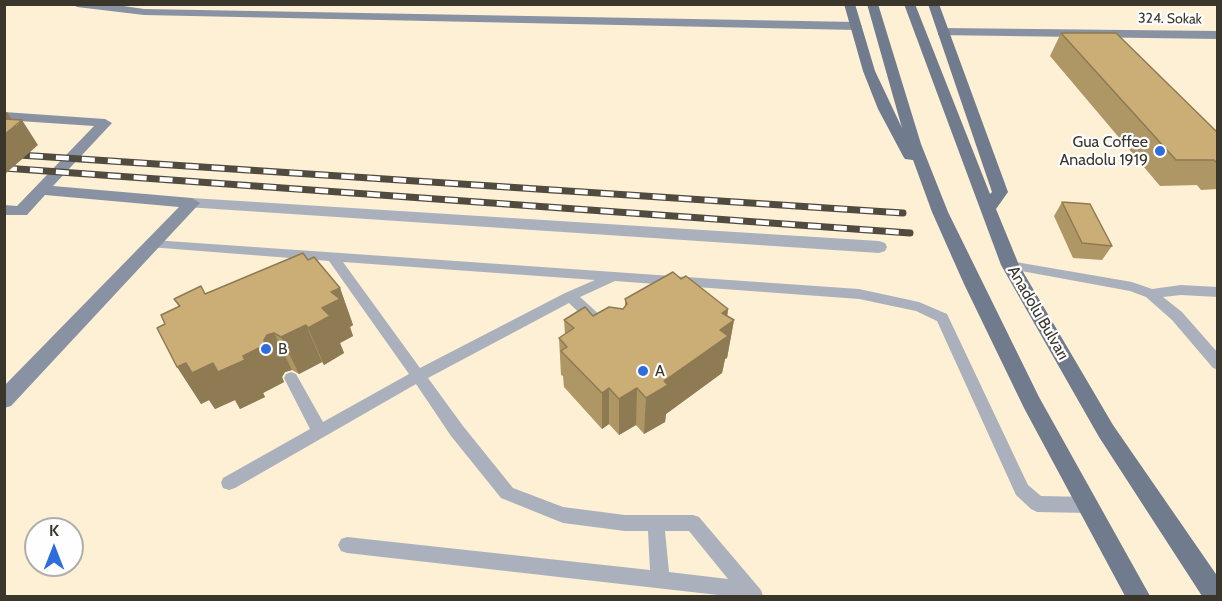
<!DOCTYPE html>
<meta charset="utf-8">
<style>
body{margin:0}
#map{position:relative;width:1222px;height:601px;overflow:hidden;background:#fdf0d5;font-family:Cabin,sans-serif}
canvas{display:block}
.frame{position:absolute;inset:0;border:6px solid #3b362c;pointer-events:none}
.north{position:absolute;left:24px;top:517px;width:60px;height:60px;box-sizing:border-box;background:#fefefe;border:2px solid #b0aeaa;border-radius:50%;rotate:0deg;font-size:16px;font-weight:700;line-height:24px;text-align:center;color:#3b362c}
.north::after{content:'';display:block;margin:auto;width:21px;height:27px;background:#2e6ddb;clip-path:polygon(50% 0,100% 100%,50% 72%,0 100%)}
</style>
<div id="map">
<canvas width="1222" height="601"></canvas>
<div class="frame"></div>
<div class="north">K</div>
</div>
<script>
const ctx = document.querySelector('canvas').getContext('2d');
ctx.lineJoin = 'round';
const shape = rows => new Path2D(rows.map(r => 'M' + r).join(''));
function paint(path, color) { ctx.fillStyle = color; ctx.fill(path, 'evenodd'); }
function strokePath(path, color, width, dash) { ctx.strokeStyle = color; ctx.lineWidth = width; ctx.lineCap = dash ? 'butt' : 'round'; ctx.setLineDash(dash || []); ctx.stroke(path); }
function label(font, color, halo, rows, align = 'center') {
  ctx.font = font + ' Cabin,sans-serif'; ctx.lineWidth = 4.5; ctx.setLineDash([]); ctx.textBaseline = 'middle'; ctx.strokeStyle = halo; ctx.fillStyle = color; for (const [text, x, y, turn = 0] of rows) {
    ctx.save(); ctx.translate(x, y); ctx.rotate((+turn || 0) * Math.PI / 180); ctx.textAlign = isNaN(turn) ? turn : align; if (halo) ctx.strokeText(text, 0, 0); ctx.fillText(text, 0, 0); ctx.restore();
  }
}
paint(shape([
 [153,240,859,289,919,302,947,314,1028,485,1041,496,1088,497,1094,500,1096,505,1094,510,1088,513,1037,512,1031,509,1016,495,937,321,916,311,859,299,615,281,580,297,601,316,603,320,601,324,591,324,569,303,428,378,463,426,513,488,563,507,625,515,693,515,699,517,761,590,763,596,727,596,347,553,341,551,338,545,341,539,347,537,650,570,648,531,625,531,563,523,501,498,451,436,416,384,235,488,229,490,223,488,221,483,223,478,310,429,284,378,286,374,291,372,296,374,323,422,409,374,329,261,149,247,147,244,153,240],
 [343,262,595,280,565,293,420,368,343,262],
 [665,531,689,531,728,579,669,572,665,531],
 [1010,261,1132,282,1152,289,1181,285,1218,287,1218,297,1181,295,1163,297,1182,312,1218,353,1218,370,1213,368,1172,320,1146,297,1130,291,1005,268,1004,265,1005,262,1010,261]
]), '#aab1bc');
paint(shape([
 [192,198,879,241,885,243,887,247,885,251,879,253,186,207,184,203,192,198]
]), '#aab1bc');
paint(shape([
 [72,4,110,4,144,9,856,22,862,26,856,30,144,15,77,7,72,4],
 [942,28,1218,31,1218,39,938,35,938,29,942,28],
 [4,112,105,119,112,123,53,186,192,198,200,203,11,406,4,408,4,386,179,207,45,195,27,215,4,215,4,205,17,206,94,126,4,120,4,112]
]), '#8892a2');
paint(shape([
 [844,4,855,4,875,71,902,128,867,4,878,4,921,144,948,212,1039,397,1150,596,1125,596,1024,408,964,284,932,212,913,160,905,159,903,156,878,109,863,71,844,4],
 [904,4,915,4,990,194,992,192,928,4,939,4,1008,192,996,209,1019,265,1113,425,1218,577,1218,596,1202,596,1099,437,1001,265,904,4]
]), '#707b8e');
const rail = shape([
 [4,154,903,213],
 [4,168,910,233]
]);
strokePath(rail, '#514b3f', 7);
strokePath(rail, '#fefefe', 4.5, [13]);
paint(shape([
 [1061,33,1218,133,1218,189,1201,190,1197,185,1160,186,1050,56],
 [1062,202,1112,246,1102,260,1073,258,1054,216],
 [308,260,340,288,353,325,350,327,353,336,340,343,344,353,324,365,322,362,299,374,292,370,285,372,282,377,284,382,263,393,265,397,240,409,235,400,215,409,209,400,201,404,165,324,179,307,174,299,205,294],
 [681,279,728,309,727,317,734,320,727,358,725,359,722,373,666,414,665,422,644,434,636,425,619,435,609,424,602,429,564,387,563,376,561,375,559,338,565,334,564,320,593,316,623,309,625,306,625,299]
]), '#af9665');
paint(shape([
 [7,112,16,126,22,120,38,145,4,175,4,114],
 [340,288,353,325,350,327,353,336,340,343,344,353,324,365,308,328,331,292],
 [728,309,726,326,734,320,727,358,725,359,722,373,666,414,665,422,644,434,646,398,664,381,722,313],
 [306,325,322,362,299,374,281,337],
 [274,333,292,370,285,372,282,377,284,382,263,393,265,397,240,409,235,400,215,409,209,400,201,404,177,367,186,363,213,363,243,356,267,335],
 [609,388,609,424,602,429,602,393],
 [637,388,636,425,619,435,619,399]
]), '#8e7a53');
const building = shape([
 [1061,33,1116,33,1218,133,1218,164,1214,160,1176,160,1061,33],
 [4,119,22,120,4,135,4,119],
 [1062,202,1090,204,1112,246,1082,243,1062,202],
 [303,253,308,260,314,257,340,288,331,292,340,299,322,308,330,316,308,328,306,325,281,337,274,333,267,335,264,340,265,345,243,356,245,360,218,372,213,363,192,373,186,363,177,367,157,328,165,324,161,315,180,306,174,299,201,286,205,294,303,253],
 [673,272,681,279,686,276,728,309,722,313,734,320,720,330,728,336,664,381,668,385,646,398,637,388,619,399,609,388,602,393,561,351,567,347,559,338,574,328,564,320,585,307,593,316,609,307,623,309,627,304,625,299,673,272]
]);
paint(building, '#cbae76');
strokePath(building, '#8e7a53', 1.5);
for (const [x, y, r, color] of [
 [1160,151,6,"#2e6ddb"],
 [266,349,6,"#2e6ddb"],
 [643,371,6,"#2e6ddb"]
]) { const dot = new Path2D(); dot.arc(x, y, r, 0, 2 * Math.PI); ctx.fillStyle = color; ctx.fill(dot); strokePath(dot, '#fefefe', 2); }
label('14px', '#3b362c', '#fefefe', [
 ["324. Sokak",1170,19,1]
]);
label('16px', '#3b362c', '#fefefe', [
 ["Gua Coffee",1148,142,"right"],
 ["Anadolu 1919",1148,160,"right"],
 ["B",278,349],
 ["A",655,371]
], 'left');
label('16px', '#3b362c', '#fefefe', [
 ["Anadolu Bulvarı",1038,313,60]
]);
</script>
